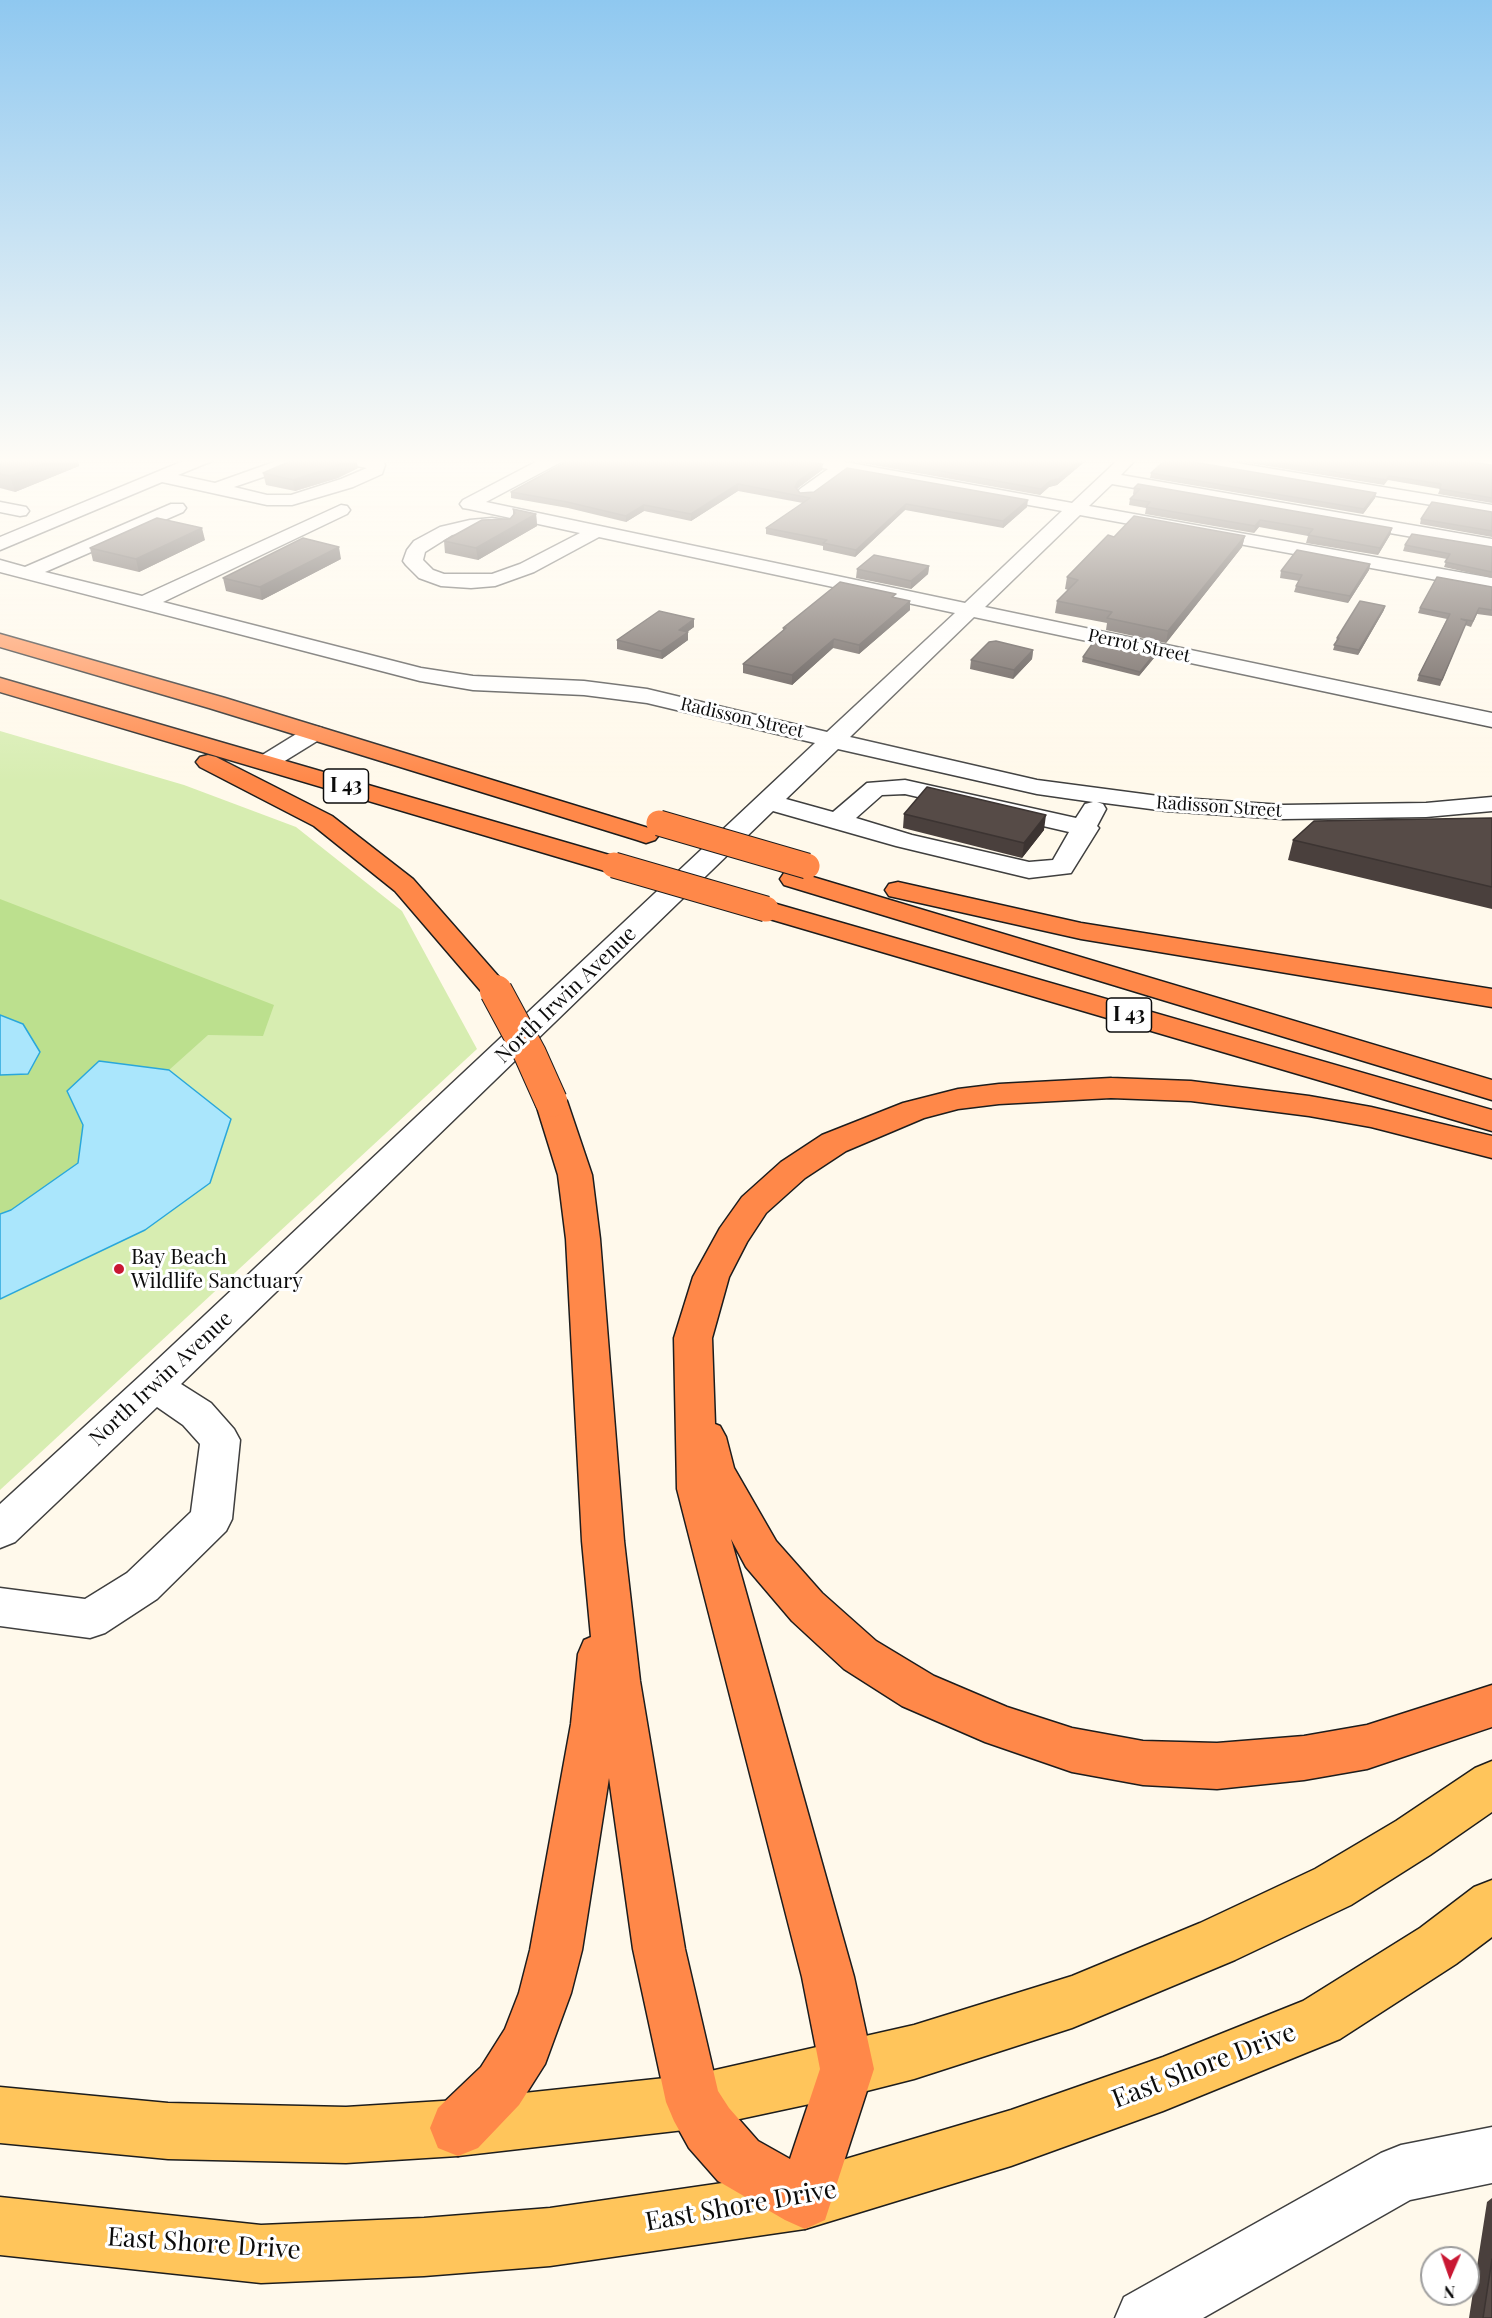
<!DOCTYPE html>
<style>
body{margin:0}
#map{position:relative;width:1492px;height:2318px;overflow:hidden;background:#fff9eb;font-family:"Playfair Display",serif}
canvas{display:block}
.north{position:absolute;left:1420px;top:2246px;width:60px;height:60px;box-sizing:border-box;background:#fff;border:2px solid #9e9e9e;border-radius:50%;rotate:182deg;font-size:16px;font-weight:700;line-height:24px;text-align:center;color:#0c0c0c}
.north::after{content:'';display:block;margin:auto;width:21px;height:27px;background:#c91733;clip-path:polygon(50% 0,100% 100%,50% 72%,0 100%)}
</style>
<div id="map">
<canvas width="1492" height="2318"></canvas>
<div class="north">N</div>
</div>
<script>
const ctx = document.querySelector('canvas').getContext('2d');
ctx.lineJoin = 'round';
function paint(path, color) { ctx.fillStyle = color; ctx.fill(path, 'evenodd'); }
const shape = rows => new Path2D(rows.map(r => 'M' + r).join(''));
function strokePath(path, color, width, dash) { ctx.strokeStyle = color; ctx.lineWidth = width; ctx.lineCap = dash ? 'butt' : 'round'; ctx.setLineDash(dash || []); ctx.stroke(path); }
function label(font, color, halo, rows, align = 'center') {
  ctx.font = font + ' "Playfair Display",serif'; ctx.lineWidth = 6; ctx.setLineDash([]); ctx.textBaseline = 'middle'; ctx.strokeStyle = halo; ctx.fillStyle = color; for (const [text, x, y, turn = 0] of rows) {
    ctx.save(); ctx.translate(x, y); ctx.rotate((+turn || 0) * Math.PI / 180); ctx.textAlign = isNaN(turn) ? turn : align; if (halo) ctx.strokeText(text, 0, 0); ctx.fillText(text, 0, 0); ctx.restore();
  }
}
paint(shape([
 [0,731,184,785,296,827,402,911,477,1049,0,1490]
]), '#d7edb1');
paint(shape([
 [0,899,274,1005,263,1036,208,1035,169,1070,99,1061,67,1091,83,1125,78,1163,11,1210,0,1214]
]), '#bce08e');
const water = shape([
 [0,1015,23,1024,40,1052,28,1074,0,1075,0,1015],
 [99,1061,169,1070,231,1119,210,1183,145,1230,0,1299,0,1214,11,1210,78,1163,83,1125,67,1091,99,1061]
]);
paint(water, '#aae6fc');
strokePath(water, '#29a7db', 1.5);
const minor = shape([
 [193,457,214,457,212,461,178,475,215,483,288,457,312,457,310,461,234,487,267,495,291,495,341,479,367,468,331,461,329,457,360,457,383,461,385,465,382,474,353,487,292,505,267,505,162,482,0,550,0,537,193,457],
 [545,457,565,457,563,461,486,502,965,603,1062,511,846,472,812,497,806,498,800,497,797,493,800,489,828,469,785,461,783,457,817,457,1072,503,1121,457,1138,457,1121,475,1492,539,1492,551,1112,484,1089,506,1492,578,1492,590,1080,515,985,607,1492,713,1492,727,974,617,850,737,1037,780,1166,797,1283,805,1426,803,1492,797,1492,811,1426,817,1283,819,1166,811,1097,802,1103,804,1106,809,1097,826,1099,828,1071,873,1029,878,896,846,773,811,181,1384,211,1403,234,1429,240,1440,232,1519,226,1531,157,1599,105,1633,90,1638,0,1626,0,1588,85,1599,127,1573,191,1512,200,1444,183,1425,157,1407,15,1542,0,1548,0,1504,141,1375,815,743,647,703,584,695,473,690,420,681,0,572,0,560,25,567,171,504,183,504,186,508,183,512,45,572,142,596,341,505,347,506,350,510,347,514,163,602,421,668,473,676,584,681,647,689,827,732,955,613,599,537,534,572,495,586,471,588,441,586,419,578,406,565,403,561,407,550,414,541,440,527,470,520,492,518,511,521,514,525,511,529,505,530,492,528,452,535,425,552,423,560,433,570,444,574,492,574,520,564,580,533,469,509,463,508,460,504,463,500,545,457],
 [838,749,1037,794,1093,802,1085,804,1076,818,905,780,867,783,833,812,786,799,838,749],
 [905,794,1069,832,1053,860,1029,862,912,835,856,818,882,795,905,794],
 [1164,457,1200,457,1492,505,1492,515,1172,462,1164,457],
 [1441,457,1492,458,1492,468,1449,462,1441,457],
 [0,502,26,507,29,511,26,515,20,516,0,512,0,502],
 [314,726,322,728,326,733,322,738,275,767,267,769,259,767,255,762,259,757,306,728,314,726],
 [1492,2127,1492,2183,1410,2200,1203,2318,1115,2318,1124,2297,1381,2153,1401,2145,1492,2127]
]);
const major = shape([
 [1492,1761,1492,1812,1430,1855,1351,1905,1235,1960,1072,2028,914,2079,847,2096,693,2129,458,2156,346,2163,168,2159,0,2143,0,2087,168,2103,346,2107,458,2100,693,2075,914,2025,1072,1976,1200,1923,1315,1869,1396,1821,1475,1768,1492,1761],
 [1492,1880,1492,1937,1456,1964,1340,2039,1163,2111,1011,2166,805,2229,550,2266,424,2276,261,2283,0,2255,0,2197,261,2225,424,2218,550,2208,805,2171,1011,2110,1163,2057,1303,2001,1420,1928,1474,1887,1492,1880]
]);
const highway = shape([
 [0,634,225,698,655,830,659,835,655,840,646,843,637,840,209,708,0,647,0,634],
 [0,678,623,859,627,865,623,871,614,873,605,871,0,692,0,678],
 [208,755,216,757,332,816,413,879,506,985,511,991,506,997,496,1000,486,997,395,891,314,826,200,767,196,762,200,757,208,755],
 [793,871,1492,1080,1492,1100,784,885,780,879,784,873,793,871],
 [898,882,1081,923,1492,989,1492,1007,1081,939,889,896,885,890,889,884,898,882],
 [766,901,1492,1110,1492,1131,756,915,752,909,756,903,766,901],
 [1111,1078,1191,1081,1309,1096,1371,1107,1492,1136,1492,1158,1371,1127,1309,1116,1191,1101,1111,1098,999,1104,958,1109,924,1118,846,1151,805,1178,766,1213,747,1242,729,1277,712,1338,715,1424,720,1426,726,1437,734,1468,776,1541,822,1593,876,1641,934,1676,1007,1707,1072,1728,1143,1741,1217,1743,1304,1736,1367,1725,1492,1685,1492,1727,1367,1769,1304,1780,1217,1789,1143,1785,1072,1772,985,1742,902,1706,844,1669,792,1621,746,1567,731,1539,854,1977,874,2069,825,2220,805,2229,785,2220,718,2181,689,2148,674,2121,666,2102,633,1949,609,1778,582,1950,571,1993,545,2064,519,2105,478,2148,458,2156,438,2148,430,2128,438,2108,481,2067,505,2029,519,1993,530,1950,571,1724,578,1654,584,1640,591,1637,582,1541,566,1239,558,1175,535,1101,540,1094,551,1091,562,1094,567,1101,592,1175,600,1239,624,1541,640,1681,685,1949,718,2091,729,2108,758,2141,790,2159,820,2069,802,1977,677,1489,674,1338,693,1277,720,1228,742,1197,781,1162,822,1135,903,1103,958,1089,999,1084,1111,1078]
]);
strokePath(minor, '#3f3f3f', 3);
strokePath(major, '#1d1d1d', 3);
strokePath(highway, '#1d1d1d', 3);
paint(minor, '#fff');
paint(major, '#ffc55b');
paint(highway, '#ff8849');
const highwayBridgeFar1 = shape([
 [659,823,807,866],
 [614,865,766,909]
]);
const highwayBridge = shape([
 [496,991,530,1054,551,1101]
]);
strokePath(highwayBridgeFar1, '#1d1d1d', 27, []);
strokePath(highwayBridge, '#1d1d1d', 34, []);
strokePath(highwayBridgeFar1, '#ff8849', 25);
strokePath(highwayBridge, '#ff8849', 32);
paint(shape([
 [0,457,77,457,79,466,15,492,0,488],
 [828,457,1089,457,1089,458,1057,485,1049,487,1040,495],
 [1212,457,1446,457,1450,459,1492,465,1492,503,1438,494,1440,489,1388,480,1384,485],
 [358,468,338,478,295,491,266,485,263,473],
 [822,470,798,488,797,489,800,493,1027,507,1003,528,905,510,855,557,823,550,823,546,766,534,766,528,803,503,738,491,691,521,644,511,626,522,568,508,511,498,511,492],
 [1151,473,1376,493,1375,498,1363,514,1150,478],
 [1134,488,1392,528,1390,535,1378,555,1306,543,1308,536,1259,527,1254,533,1145,514,1146,508,1129,505,1130,499,1134,495,1133,494],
 [513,509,536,514,537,526,478,560,445,553,444,541,510,519,513,515],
 [1492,512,1492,537,1420,524,1421,519],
 [1245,536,1242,547,1166,643,1106,630,1107,623,1055,613,1057,601,1068,590,1065,589,1067,577,1114,537],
 [205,540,139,572,93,561,90,548],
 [1405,545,1492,547,1492,578,1444,567,1447,559,1403,551],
 [341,559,262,600,226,591,223,578],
 [1370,564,1369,570,1348,603,1294,592,1296,586,1299,581,1280,578,1281,571],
 [929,566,928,574,911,589,856,578,857,569],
 [1492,587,1492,616,1477,614,1471,627,1465,625,1440,686,1417,681,1419,675,1447,619,1418,613,1420,608],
 [896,598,910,610,859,654,833,648,792,685,743,673,743,664,783,631,783,628],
 [1384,610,1358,655,1333,650,1337,638],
 [694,627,687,632,688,640,662,659,617,649,617,640],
 [1033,650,1032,659,1013,679,970,669,971,660],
 [1155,653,1154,658,1139,676,1082,662,1083,657],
 [904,814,1044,830,1022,858,903,828],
 [1492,818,1492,909,1288,860,1293,840],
 [1492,2198,1492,2318,1469,2318,1487,2202]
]), '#4a403d');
paint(shape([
 [61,457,77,457,79,466,15,492,10,476],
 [356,457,358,468,338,478,295,491,293,480],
 [1084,457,1089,457,1089,458,1057,485,1049,487,1040,495,1041,489,1050,481],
 [823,464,822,470,798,488,795,493,795,487,798,481],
 [738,484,738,491,691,521,691,514],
 [1376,493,1375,498,1363,514,1364,509],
 [1028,500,1027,507,1003,528,1003,521],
 [906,504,905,510,855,557,856,550],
 [644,505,644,511,626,522,626,516],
 [536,514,537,526,478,560,476,548],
 [1260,520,1259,527,1254,533,1255,526],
 [202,528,205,540,139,572,136,559],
 [1392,528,1390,535,1378,555,1380,548],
 [1245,536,1242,547,1166,643,1168,631],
 [339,547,341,559,262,600,260,587],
 [1370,564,1369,570,1348,603,1350,596],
 [929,566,928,574,911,589,911,581],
 [910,601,910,610,859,654,859,645],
 [1385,606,1384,610,1358,655,1359,650],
 [694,619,694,627,679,638,679,630],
 [688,632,688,640,662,659,661,651],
 [834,639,833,648,792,685,792,675],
 [1033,650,1032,659,1013,679,1014,670],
 [1155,653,1154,658,1139,676,1140,672],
 [1046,815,1044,830,1022,858,1024,843]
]), '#3c3432');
const building = shape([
 [0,457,61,457,10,476,0,474,0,457],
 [300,457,356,457,336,466,293,480,263,473,300,457],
 [575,457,784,457,823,464,798,481,795,487,800,493,814,492,847,468,1028,500,1003,521,906,504,856,550,823,543,827,540,766,528,810,498,738,484,691,514,644,505,626,516,567,502,511,492,575,457],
 [863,457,1084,457,1058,479,1050,481,1041,489,863,457],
 [1242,457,1446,457,1450,459,1492,465,1492,498,1440,489,1441,484,1389,476,1386,480,1242,457],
 [1170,458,1376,493,1364,509,1151,473,1163,462,1170,458],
 [1138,484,1392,528,1380,548,1308,535,1313,529,1260,520,1255,526,1146,507,1150,502,1130,499,1140,489,1134,488,1138,484],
 [1432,502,1492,512,1492,531,1421,519,1432,502],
 [513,509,536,514,476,548,444,541,482,520,510,519,515,513,513,509],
 [1134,516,1245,536,1168,631,1107,618,1112,612,1057,601,1078,580,1067,577,1108,535,1114,537,1134,516],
 [157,518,202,528,136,559,90,548,157,518],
 [1412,534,1492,547,1492,572,1445,562,1450,554,1405,545,1412,534],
 [303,538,339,547,260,587,223,578,303,538],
 [1297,550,1370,564,1350,596,1296,586,1302,575,1281,571,1297,550],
 [874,555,929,566,911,581,857,569,874,555],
 [1437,577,1492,587,1492,610,1479,608,1473,621,1461,619,1467,621,1442,680,1419,675,1450,614,1420,608,1437,577],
 [840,582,896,594,892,597,910,601,859,645,834,639,792,675,743,664,786,628,783,628,840,582],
 [1360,601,1385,606,1359,650,1334,645,1339,638,1337,638,1360,601],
 [659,611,694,619,679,630,688,632,661,651,617,640,659,611],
 [1095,640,1155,653,1140,672,1083,657,1095,640],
 [996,641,1033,650,1014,670,971,660,989,642,996,641],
 [927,787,1046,815,1024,843,904,814,927,787],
 [1492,818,1492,887,1293,840,1314,821,1492,818],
 [1492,2259,1492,2318,1483,2318,1492,2259]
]);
paint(building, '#564b47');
strokePath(building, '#3c3432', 1.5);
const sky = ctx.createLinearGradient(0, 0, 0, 781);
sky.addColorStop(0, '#8fc8f0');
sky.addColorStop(0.59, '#fffcf6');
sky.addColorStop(1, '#fffcf600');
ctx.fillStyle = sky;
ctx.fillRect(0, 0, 1492, 781);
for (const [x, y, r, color] of [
 [119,1269,6,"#c91733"]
]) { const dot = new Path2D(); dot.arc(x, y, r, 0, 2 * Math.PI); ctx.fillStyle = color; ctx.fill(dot); strokePath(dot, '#fff', 2); }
label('18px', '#0c0c0c', '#fff', [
 ["Perrot Street",1139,646,12],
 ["Radisson Street",742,718,13],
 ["Radisson Street",1219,807,4]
]);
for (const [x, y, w] of [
 [346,786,45],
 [1129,1015,45]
]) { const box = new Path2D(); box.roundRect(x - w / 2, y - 17, w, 34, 4.5); ctx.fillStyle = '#fff'; ctx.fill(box); strokePath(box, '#0c0c0c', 1.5); }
label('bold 20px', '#0c0c0c', null, [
 ["I 43",346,786],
 ["I 43",1129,1015]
]);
label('21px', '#0c0c0c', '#fff', [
 ["North Irwin Avenue",566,995,-44],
 ["North Irwin Avenue",161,1379,-43]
]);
label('21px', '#0c0c0c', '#fff', [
 ["Bay Beach",131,1257],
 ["Wildlife Sanctuary",131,1281]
], 'left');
label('26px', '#0c0c0c', '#fff', [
 ["East Shore Drive",1204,2066,-21],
 ["East Shore Drive",741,2206,-10],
 ["East Shore Drive",204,2244,4]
]);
</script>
